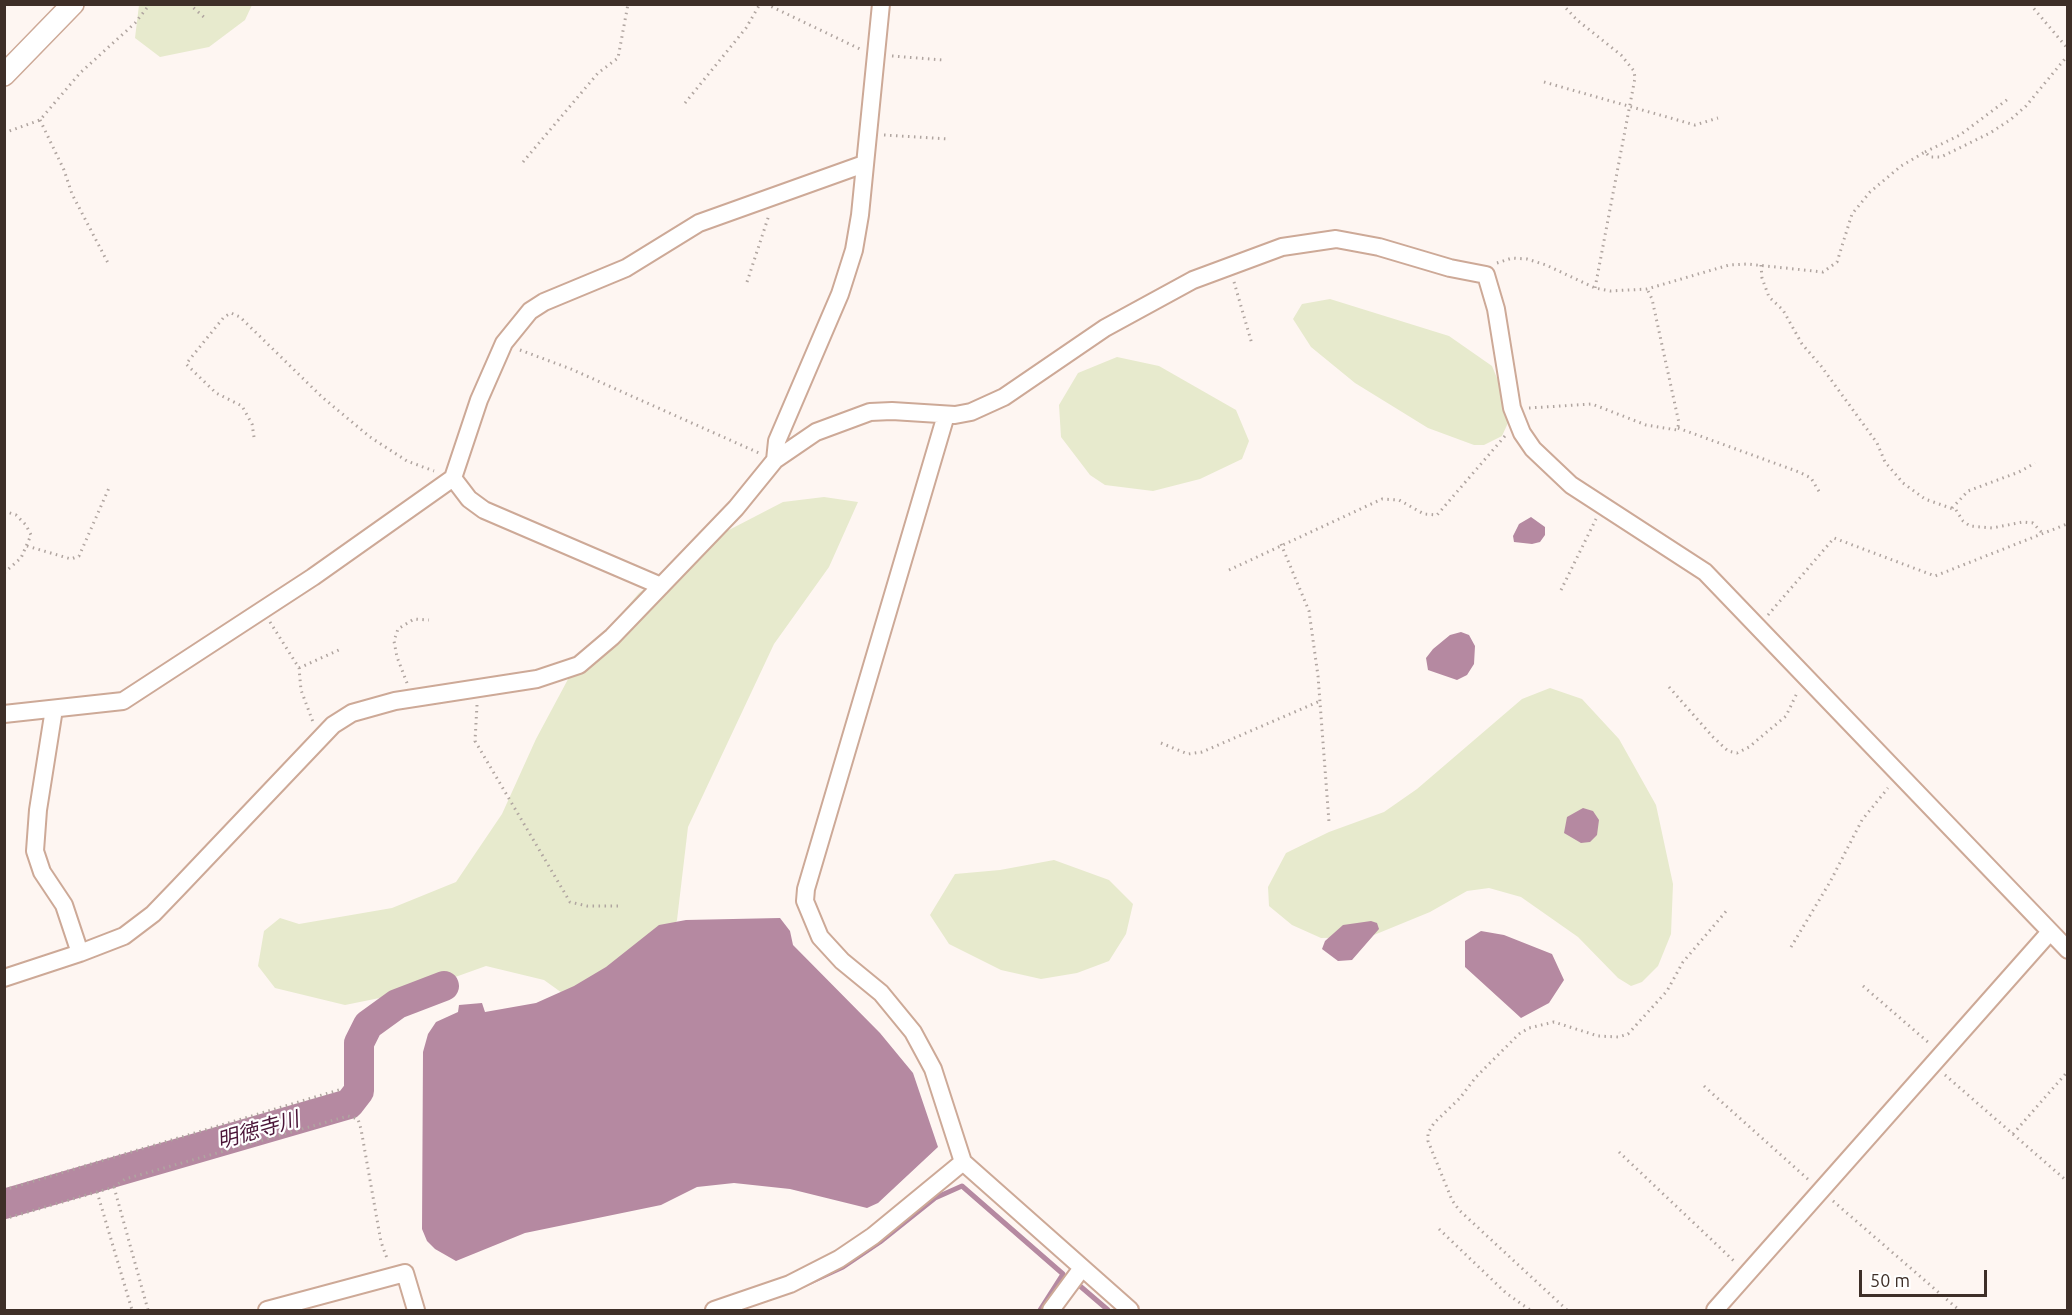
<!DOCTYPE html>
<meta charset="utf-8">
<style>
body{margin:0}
#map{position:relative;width:2072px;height:1315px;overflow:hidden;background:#fef6f2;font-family:Ubuntu,sans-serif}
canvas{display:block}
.frame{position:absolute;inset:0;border:6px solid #3e2f28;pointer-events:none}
.scale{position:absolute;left:1859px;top:1270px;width:128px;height:27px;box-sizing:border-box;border:3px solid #3e2f28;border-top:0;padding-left:8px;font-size:18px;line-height:21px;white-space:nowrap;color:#3e2f28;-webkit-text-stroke:4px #fff;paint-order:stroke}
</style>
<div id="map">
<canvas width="2072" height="1315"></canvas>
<div class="frame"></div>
<div class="scale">50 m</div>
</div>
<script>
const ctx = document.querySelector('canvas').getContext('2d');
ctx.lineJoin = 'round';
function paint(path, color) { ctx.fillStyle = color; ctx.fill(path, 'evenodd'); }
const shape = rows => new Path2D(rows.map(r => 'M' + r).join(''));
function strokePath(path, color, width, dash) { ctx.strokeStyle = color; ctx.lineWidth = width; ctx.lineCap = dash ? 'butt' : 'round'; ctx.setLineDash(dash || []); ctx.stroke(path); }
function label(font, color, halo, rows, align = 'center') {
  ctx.font = font + ' Ubuntu,"Noto Sans JP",sans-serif'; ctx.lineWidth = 4.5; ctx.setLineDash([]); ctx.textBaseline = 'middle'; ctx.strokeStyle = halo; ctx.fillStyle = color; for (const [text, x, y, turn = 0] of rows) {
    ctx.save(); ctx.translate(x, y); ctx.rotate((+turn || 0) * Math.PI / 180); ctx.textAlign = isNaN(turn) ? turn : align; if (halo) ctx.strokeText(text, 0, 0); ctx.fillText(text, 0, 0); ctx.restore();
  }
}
paint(shape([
 [139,5,139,4,252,5,245,20,209,47,160,57,135,38],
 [1330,299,1449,336,1492,366,1512,414,1502,436,1484,445,1474,445,1428,428,1355,383,1311,347,1293,319,1302,304],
 [1117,357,1159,366,1236,410,1249,441,1242,459,1200,479,1153,491,1105,485,1090,475,1061,437,1059,405,1078,373],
 [824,497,858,502,829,567,774,644,688,827,677,920,652,979,597,1018,544,980,486,966,419,990,345,1005,275,988,258,966,264,931,280,918,299,924,392,908,456,882,502,814,536,739,574,668,639,593,700,545,783,502],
 [1550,688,1582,699,1619,739,1656,805,1673,884,1671,934,1658,966,1642,982,1631,986,1618,978,1578,937,1521,897,1489,888,1467,891,1430,912,1369,937,1321,938,1292,925,1269,906,1268,887,1286,853,1329,832,1384,812,1417,789,1522,699],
 [1054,860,1109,880,1133,904,1126,934,1109,961,1077,973,1041,979,1001,970,949,944,930,915,955,874,1000,870]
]), '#e7eacd');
paint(shape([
 [1531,517,1545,527,1545,535,1540,542,1532,544,1514,542,1513,536,1519,524],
 [1461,632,1469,635,1475,646,1474,664,1467,675,1457,680,1428,670,1426,658,1433,649,1450,635],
 [1583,808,1593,811,1599,820,1597,835,1590,842,1581,843,1564,833,1567,817],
 [780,918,790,931,793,945,880,1033,913,1073,938,1147,878,1203,867,1208,790,1189,734,1183,697,1187,661,1205,525,1233,456,1261,435,1249,427,1241,422,1229,423,1052,428,1034,436,1022,458,1012,459,1005,482,1003,485,1012,536,1003,574,986,606,967,659,925,686,920],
 [1371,921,1377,923,1379,929,1352,960,1338,961,1322,949,1325,941,1343,925],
 [1481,931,1504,935,1552,954,1564,980,1549,1003,1521,1018,1465,967,1465,941]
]), '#b589a1');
strokePath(shape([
 [804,1285,843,1267,880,1242,935,1198,962,1186,1063,1274,1040,1310],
 [1080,1286,1108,1310]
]), '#b589a1', 5);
strokePath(shape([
 [4,1204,349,1104,359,1091,359,1043,368,1025,397,1004,444,986]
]), '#b589a1', 30);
const minor = shape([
 [946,415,806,889,805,901,820,937,842,961,881,993,913,1032,933,1069,963,1162,1130,1310],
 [775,460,777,441,840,294,854,250,860,215,881,4],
 [453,478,469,499,484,510,661,586],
 [54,709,38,810,35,851,42,872,64,905,80,953],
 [4,714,123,701,313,577,453,478,479,400,504,343,530,311,544,302,626,268,699,223,864,164],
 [4,978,80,953,124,936,153,914,179,887,333,725,352,713,395,701,537,679,579,665,612,637,736,508,775,460,816,432,870,412,892,411,955,415,971,412,1004,397,1105,328,1193,280,1282,247,1336,239,1379,247,1450,268,1486,275,1496,309,1512,408,1522,433,1533,449,1571,485,1705,572,2068,950],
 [267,1310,405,1273,416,1310],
 [714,1310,790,1284,839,1259,873,1236,963,1162],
 [1051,1310,1082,1268],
 [1715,1310,2049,933]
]);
const tertiary = shape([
 [4,75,73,4]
]);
strokePath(minor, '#cda997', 20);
strokePath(tertiary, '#cda997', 24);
strokePath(shape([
 [189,4,205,18],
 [766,4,862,50],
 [1562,4,1577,20,1621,55,1634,71,1635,78,1595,288],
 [2030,4,2068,49],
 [892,56,943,60],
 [1544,82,1695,125,1718,118],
 [685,103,746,28,760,4],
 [40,120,64,170,72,194,108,263],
 [4,133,40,120,80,73,135,23,150,4],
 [884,135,948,139],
 [1925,152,1960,135,2008,99],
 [523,162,598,73,618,58,628,4],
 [1497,263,1512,258,1527,259,1546,265,1595,288,1610,291,1647,289,1729,265,1747,264,1823,272,1837,262,1852,214,1870,192,1901,166,1925,152,1930,157,1941,157,1990,133,2010,120,2026,106,2068,55],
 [1761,265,1762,278,1769,297,1783,310,1802,344,1821,366,1877,443,1885,462,1903,483,1925,499,1956,510,1963,521,1970,526,1992,528,2023,522,2033,523,2043,534],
 [747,282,769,215],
 [1234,282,1252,344],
 [520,350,571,369,759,453],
 [1529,408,1592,404,1646,425,1677,430,1679,423,1672,391,1652,299,1647,289],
 [1678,428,1799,472,1811,478,1820,493],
 [254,437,252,424,242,406,216,393,186,364,224,317,231,313,240,317,322,397,370,437,407,461,434,471],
 [1952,508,1968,491,2019,472,2035,463],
 [4,511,16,515,26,525,31,535,21,558,4,573],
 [1281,544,1309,611,1318,676,1329,822],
 [27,546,71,559,79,556,109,488],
 [1229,570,1382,499,1399,500,1424,514,1437,515,1505,436],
 [1561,590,1596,519],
 [1768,615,1834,538,1935,576,2067,524],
 [270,622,299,668,301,690,313,722],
 [299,668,341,649],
 [407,683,397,657,394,641,398,629,414,619,429,620],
 [1669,687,1713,737,1728,751,1737,753,1749,747,1786,716,1797,693],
 [477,705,475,741,570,902,587,906,618,906],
 [1161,743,1188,754,1202,752,1320,701],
 [1791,947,1830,882,1862,820,1888,788],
 [1863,986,1929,1043],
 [1945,1075,2068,1182],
 [1704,1086,1810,1181],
 [2013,1134,2068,1071],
 [1619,1152,1735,1262],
 [114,1187,148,1310],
 [4,1190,342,1089],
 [97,1192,132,1310],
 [1833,1201,1959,1310],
 [4,1219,114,1187,125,1179,348,1116,358,1119,361,1129,381,1242,388,1261],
 [1439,1229,1506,1293,1530,1310],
 [1567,1310,1459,1210,1452,1200,1428,1141,1428,1133,1434,1123,1460,1098,1476,1077,1519,1034,1529,1028,1554,1022,1598,1036,1619,1037,1628,1034,1667,991,1683,962,1728,909]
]), '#b0a5a0', 3, [1.5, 4.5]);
strokePath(minor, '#fff', 16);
strokePath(tertiary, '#fff', 21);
label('italic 21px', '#4b1538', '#fff', [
 ["明徳寺川",258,1130,-16]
]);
</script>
